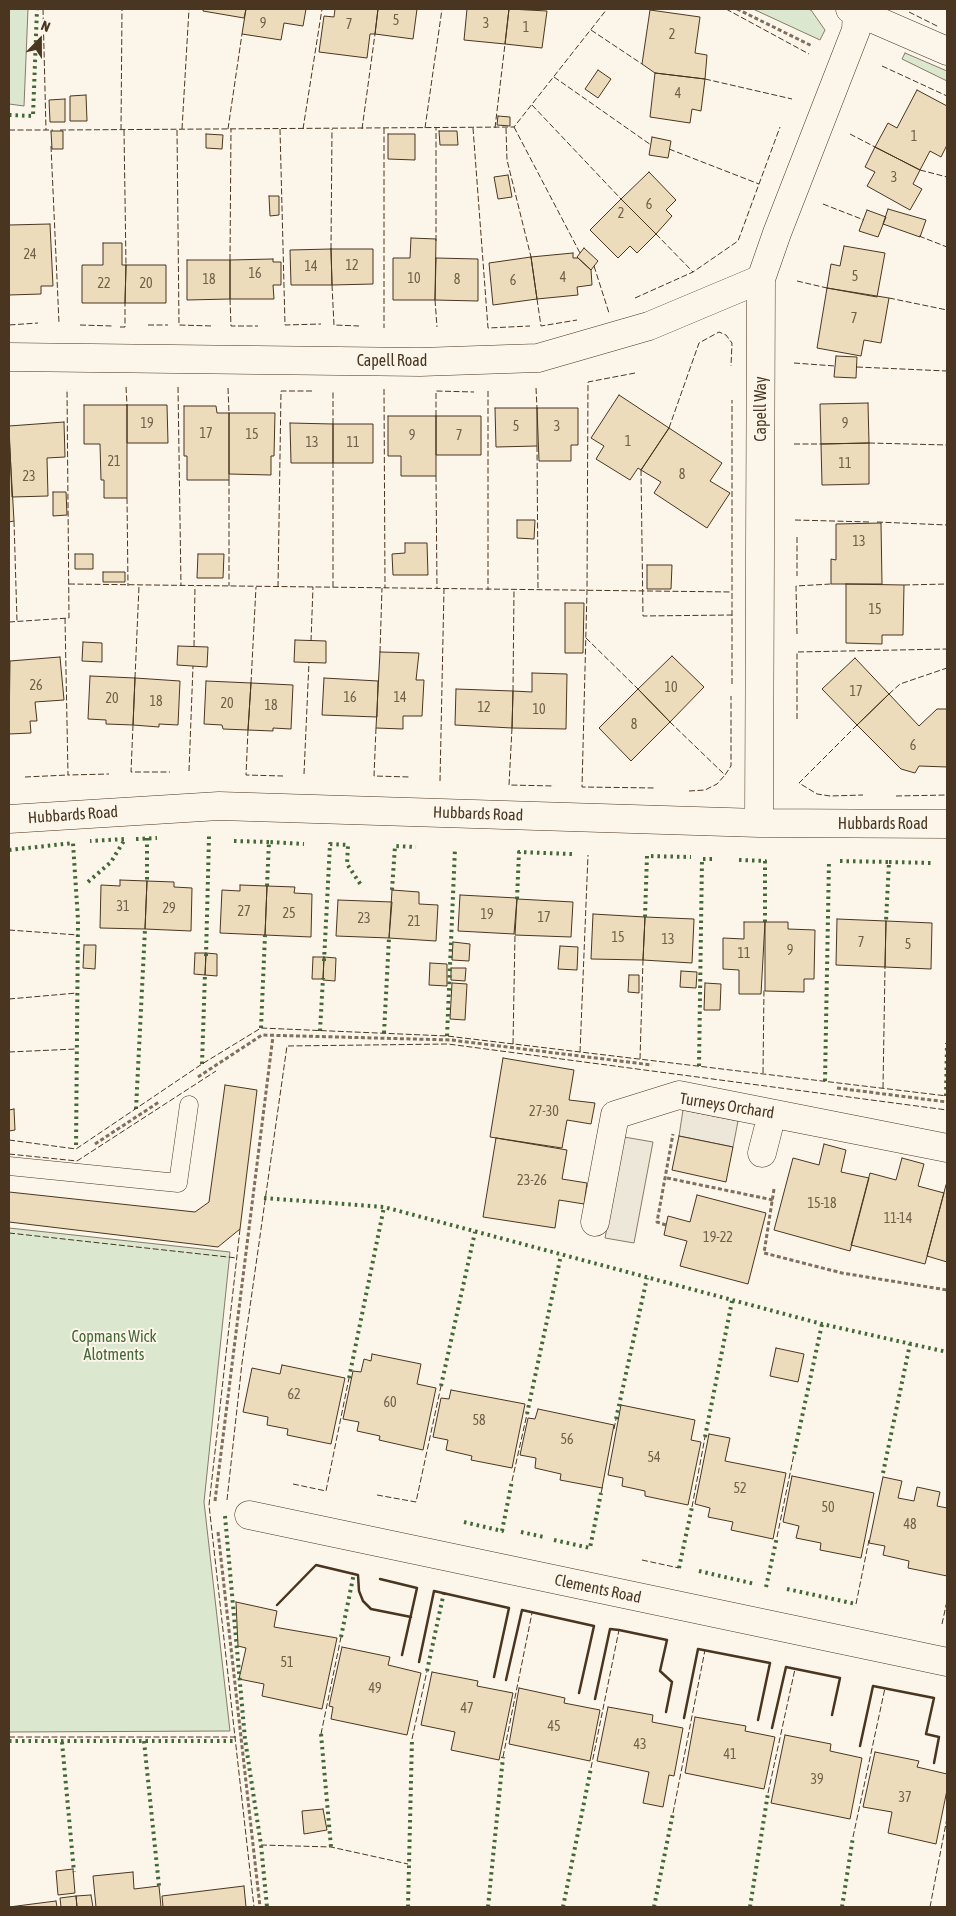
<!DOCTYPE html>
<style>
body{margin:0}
#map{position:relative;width:956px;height:1916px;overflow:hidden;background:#fbf6e9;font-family:"Asap Condensed",sans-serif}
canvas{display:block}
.frame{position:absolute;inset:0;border:10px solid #4a3520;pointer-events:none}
.north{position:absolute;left:15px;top:15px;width:50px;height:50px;-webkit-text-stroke:4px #fbf6e9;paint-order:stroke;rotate:22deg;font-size:14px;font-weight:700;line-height:20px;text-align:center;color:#4a3520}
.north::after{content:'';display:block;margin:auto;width:18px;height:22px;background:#4a3520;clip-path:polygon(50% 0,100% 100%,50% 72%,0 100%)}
</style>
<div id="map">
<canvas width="956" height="1916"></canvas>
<div class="frame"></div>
<div class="north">N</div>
</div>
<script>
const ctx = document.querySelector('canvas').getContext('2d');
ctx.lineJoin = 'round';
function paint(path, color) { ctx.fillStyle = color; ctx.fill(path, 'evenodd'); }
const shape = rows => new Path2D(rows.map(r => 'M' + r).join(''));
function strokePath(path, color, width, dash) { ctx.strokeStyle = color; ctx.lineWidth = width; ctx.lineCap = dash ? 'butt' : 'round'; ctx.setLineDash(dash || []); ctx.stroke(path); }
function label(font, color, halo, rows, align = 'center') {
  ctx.font = font + ' "Asap Condensed",sans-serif'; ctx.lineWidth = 4; ctx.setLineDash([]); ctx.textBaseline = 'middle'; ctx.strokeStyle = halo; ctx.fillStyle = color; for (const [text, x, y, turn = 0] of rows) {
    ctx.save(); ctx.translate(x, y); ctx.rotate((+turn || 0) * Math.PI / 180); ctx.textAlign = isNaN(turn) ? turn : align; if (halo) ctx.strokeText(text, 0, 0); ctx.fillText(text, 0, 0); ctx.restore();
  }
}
const green = shape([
 [9,9,28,9,24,106,9,104,9,9],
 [753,9,807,9,811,10,825,30,820,40,753,9],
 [905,53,947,71,947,81,902,59,905,53],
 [9,1228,230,1252,204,1502,230,1731,9,1732,9,1228]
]);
paint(green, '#dce7d0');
strokePath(green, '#887966', 1);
const parking = shape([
 [683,1110,738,1121,733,1147,679,1136,683,1110],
 [624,1137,653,1142,634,1243,605,1238,624,1137]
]);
paint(parking, '#ede7d9');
strokePath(parking, '#887966', 1);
const building = shape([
 [203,9,246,9,244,18,203,11,203,9],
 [246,9,306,9,303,26,284,23,281,40,242,34,246,9],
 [335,9,378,9,375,34,370,34,367,58,319,52,324,16,334,17,335,9],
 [378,9,417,9,413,39,375,34,378,9],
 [467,9,509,9,505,44,464,40,467,9],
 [509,9,547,11,542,48,505,44,509,9],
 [650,10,700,17,695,53,707,55,705,79,655,73,642,64,650,10],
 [598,70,611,79,598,98,585,89,598,70],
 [655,73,705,79,701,111,692,109,690,123,650,117,655,73],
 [917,90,947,106,947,145,941,157,930,151,920,170,875,147,888,123,897,128,917,90],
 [86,95,87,121,70,121,70,96,86,95],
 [65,99,65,122,50,122,49,100,65,99],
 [498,116,510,117,510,126,497,125,498,116],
 [51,131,63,131,63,149,52,149,51,131],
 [439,131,457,131,458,145,440,145,439,131],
 [206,134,223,135,222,149,206,148,206,134],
 [388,134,415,134,415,160,388,159,388,134],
 [652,137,671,141,668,158,649,155,652,137],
 [875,147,920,170,913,184,922,189,910,210,867,186,875,172,865,167,875,147],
 [649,172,676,200,666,210,672,216,656,234,621,199,649,172],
 [508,175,512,197,498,199,494,177,508,175],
 [269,196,279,196,279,215,270,216,269,196],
 [621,199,656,234,637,253,630,246,618,258,590,230,621,199],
 [888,209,926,220,920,237,883,224,888,209],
 [867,210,886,217,878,237,859,231,867,210],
 [50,224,53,286,41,286,41,294,9,295,9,225,50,224],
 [411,238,436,239,435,300,393,300,393,258,410,258,411,238],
 [103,243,122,243,122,265,126,265,125,303,82,303,82,265,103,265,103,243],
 [844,246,885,253,877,297,827,288,831,264,840,266,844,246],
 [584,248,598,261,591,270,577,257,584,248],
 [331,249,373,249,373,284,332,285,331,249],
 [331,249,332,285,291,285,290,250,331,249],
 [573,253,573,258,578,258,591,270,592,285,577,287,578,295,537,299,531,257,573,253],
 [531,257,537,299,493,305,489,263,531,257],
 [436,258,478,259,478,301,435,300,436,258],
 [273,259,273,262,281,262,281,285,273,285,274,299,230,299,230,260,273,259],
 [187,260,230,260,230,299,187,300,187,260],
 [126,265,166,265,166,303,125,303,126,265],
 [827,288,889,298,881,343,864,340,861,356,817,348,827,288],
 [836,356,857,357,856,378,834,377,836,356],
 [619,395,669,428,641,470,638,468,630,480,596,459,604,446,591,438,619,395],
 [868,403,869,443,821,444,820,404,868,403],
 [84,405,127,405,127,498,104,498,104,480,101,480,100,444,84,444,84,405],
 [127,405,167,405,168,443,127,443,127,405],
 [184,406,216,406,217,413,229,413,229,480,187,480,187,456,184,456,184,406],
 [495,408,537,408,537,446,496,447,495,408],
 [537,408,578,408,578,445,571,445,571,461,539,461,537,408],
 [229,413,275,413,274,456,271,456,271,475,229,474,229,413],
 [388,416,436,416,436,476,401,476,401,456,388,456,388,416],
 [436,416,481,416,481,455,436,455,436,416],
 [64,422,65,457,47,458,48,496,12,497,9,426,64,422],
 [290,423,333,424,333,463,291,463,290,423],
 [333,424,373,424,373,463,333,463,333,424],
 [669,428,722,463,710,481,730,493,707,528,654,493,661,482,641,470,669,428],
 [9,434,14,521,9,522,9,434],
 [869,443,869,484,822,485,821,444,869,443],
 [53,492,66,492,67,515,53,516,53,492],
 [517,520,535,520,534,539,517,538,517,520],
 [881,523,882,584,831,584,831,559,836,560,836,524,881,523],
 [405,543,427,543,428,575,393,575,392,554,405,553,405,543],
 [75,554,93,554,93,569,75,569,75,554],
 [198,554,224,554,223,578,197,578,198,554],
 [647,565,672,565,671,589,647,589,647,565],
 [103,572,125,572,125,582,103,582,103,572],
 [846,584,904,585,903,635,882,635,882,644,846,643,846,584],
 [565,603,584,603,583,653,565,653,565,603],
 [295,640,326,641,326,663,294,662,295,640],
 [83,642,102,643,102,662,82,661,83,642],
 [178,646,208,647,207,667,177,665,178,646],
 [380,652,419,653,416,680,424,680,422,716,403,716,403,729,376,728,380,652],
 [672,656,704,687,670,722,638,689,672,656],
 [60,657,64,700,35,702,37,721,30,721,31,733,9,734,10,661,60,657],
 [855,658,889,694,857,725,822,689,855,658],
 [532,673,567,674,566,729,512,728,513,691,532,692,532,673],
 [90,676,135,678,133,725,106,724,106,720,88,719,90,676],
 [135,678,180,681,178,725,159,724,159,727,133,725,135,678],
 [324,678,378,681,377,717,322,715,324,678],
 [206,681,251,683,248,730,223,729,222,725,204,724,206,681],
 [251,683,293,685,291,729,273,728,273,731,248,730,251,683],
 [456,689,513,691,512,728,455,725,456,689],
 [638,689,670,722,631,761,599,728,638,689],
 [889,694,919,726,937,709,947,709,947,767,919,766,915,773,901,769,857,725,889,694],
 [120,880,147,881,145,929,100,928,101,885,120,886,120,880],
 [147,881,174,882,174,887,192,888,191,931,145,929,147,881],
 [240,885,267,886,265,935,220,933,222,890,240,891,240,885],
 [267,886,295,887,294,893,312,894,311,937,265,935,267,886],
 [392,890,419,892,419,904,438,905,436,941,389,938,392,890],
 [460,895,517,898,514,934,458,931,460,895],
 [517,899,573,902,571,937,515,935,517,899],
 [338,900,392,902,389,938,336,936,338,900],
 [593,914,645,917,643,960,591,959,593,914],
 [645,917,694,919,692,963,643,960,645,917],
 [837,919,886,921,885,967,836,965,837,919],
 [886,921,932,923,931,969,885,967,886,921],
 [744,922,765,922,761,994,739,994,739,970,723,969,723,938,744,939,744,922],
 [765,922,788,922,788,929,815,930,814,979,804,979,804,992,765,991,765,922],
 [453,942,470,944,469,961,452,960,453,942],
 [84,945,96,945,95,969,83,968,84,945],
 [560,946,578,947,577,970,558,969,560,946],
 [195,953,206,953,205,975,194,974,195,953],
 [206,953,217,954,217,976,205,975,206,953],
 [313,957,324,957,323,979,312,979,313,957],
 [324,957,336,958,335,981,323,980,324,957],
 [430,963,447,964,447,986,429,985,430,963],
 [451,968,466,968,465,981,451,980,451,968],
 [681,971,697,972,696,988,680,987,681,971],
 [629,975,639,975,639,993,628,992,629,975],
 [452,983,467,984,465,1020,450,1019,452,983],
 [705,983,721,984,720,1010,704,1010,705,983],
 [503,1058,574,1070,569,1100,595,1103,591,1124,567,1120,562,1148,490,1137,503,1058],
 [225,1085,257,1090,240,1229,218,1247,9,1222,9,1192,195,1212,209,1202,225,1085],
 [14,1109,15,1130,9,1131,9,1110,14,1109],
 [679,1136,733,1147,726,1182,672,1170,679,1136],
 [496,1138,567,1150,562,1179,587,1183,584,1204,559,1200,555,1228,483,1217,496,1138],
 [824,1144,846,1150,841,1172,869,1178,850,1251,774,1230,793,1158,819,1165,824,1144],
 [902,1158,924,1164,918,1186,944,1193,925,1264,851,1245,870,1173,896,1180,902,1158],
 [946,1185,947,1185,947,1262,927,1256,946,1185],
 [697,1195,766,1213,748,1284,680,1266,687,1241,664,1235,668,1216,690,1222,697,1195],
 [776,1348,804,1354,798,1382,770,1376,776,1348],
 [372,1354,421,1364,417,1384,436,1388,423,1450,379,1440,380,1436,357,1431,359,1422,343,1419,353,1371,361,1372,364,1359,371,1361,372,1354],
 [282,1365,345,1378,331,1444,287,1435,288,1429,267,1425,268,1417,243,1412,252,1368,280,1374,282,1365],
 [451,1390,525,1404,512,1468,471,1460,472,1456,446,1450,448,1440,433,1437,441,1398,449,1399,451,1390],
 [621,1405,695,1420,691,1440,701,1442,688,1505,645,1496,645,1491,622,1486,623,1478,608,1475,621,1405],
 [538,1409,614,1425,602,1488,560,1480,561,1474,535,1468,536,1458,520,1455,528,1418,535,1419,538,1409],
 [709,1434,730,1438,725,1461,786,1473,773,1539,731,1530,733,1522,708,1517,710,1508,695,1504,709,1434],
 [792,1476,874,1493,861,1558,820,1550,821,1543,796,1538,799,1526,783,1522,792,1476],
 [883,1477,902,1481,898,1498,914,1501,917,1487,940,1492,937,1506,947,1508,947,1576,908,1568,909,1561,883,1555,885,1546,869,1543,883,1477],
 [236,1602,277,1611,274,1627,337,1638,322,1709,262,1696,264,1684,239,1679,246,1648,238,1646,236,1602],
 [342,1647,390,1657,388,1665,421,1673,407,1735,331,1719,333,1707,329,1706,342,1647],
 [432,1672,478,1681,477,1686,513,1693,499,1760,451,1750,455,1732,421,1725,432,1672],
 [519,1688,565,1698,564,1703,600,1710,590,1761,509,1744,519,1688],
 [608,1707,653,1715,652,1722,683,1728,674,1776,669,1775,663,1807,643,1803,649,1772,597,1761,608,1707],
 [695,1717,746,1726,745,1731,775,1737,764,1789,685,1773,695,1717],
 [785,1735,831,1744,830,1751,862,1758,850,1819,771,1803,785,1735],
 [875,1752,919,1761,917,1767,947,1774,947,1790,936,1844,888,1833,892,1812,863,1807,875,1752],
 [323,1809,327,1830,304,1834,302,1811,323,1809],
 [73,1869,75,1893,58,1895,56,1871,73,1869],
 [133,1872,134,1889,159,1886,161,1907,96,1907,93,1876,133,1872],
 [244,1886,246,1907,163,1907,162,1896,244,1886],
 [91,1895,93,1907,77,1907,76,1896,91,1895],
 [76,1896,77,1907,61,1907,60,1898,76,1896],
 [56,1901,57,1907,9,1907,56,1901]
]);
paint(building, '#ecdcbc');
strokePath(building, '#4a3520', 1);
const service = shape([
 [9,1166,178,1183,189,1105]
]);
const minor = shape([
 [850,9,947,51],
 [9,357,420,362,538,358,649,326,761,279],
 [9,819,219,806,759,823,947,824],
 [759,823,761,279,777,233,856,30,857,9],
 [762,1153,772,1114],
 [595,1222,615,1115,679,1095,947,1148],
 [249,1515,947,1662]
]);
strokePath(service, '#4a3520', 19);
strokePath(minor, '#4a3520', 29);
strokePath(shape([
 [737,9,812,46],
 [198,1077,262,1035,451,1040,652,1065],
 [837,1088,947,1102],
 [95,1144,159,1102],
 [667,1178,773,1200],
 [774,1189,764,1253,842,1273,947,1290],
 [666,1225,657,1222,673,1134],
 [215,1501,273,1036],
 [218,1532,260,1907]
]), '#7f6f5c', 3, [4, 2.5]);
strokePath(service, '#fbf6e9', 18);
strokePath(minor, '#fbf6e9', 28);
strokePath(shape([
 [9,115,33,116,37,9],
 [147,838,147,881],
 [136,839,157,838],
 [234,841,269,842],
 [9,850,73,843,78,920,76,1149],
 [739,860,765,861,765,922],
 [840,861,889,862,886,921],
 [889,862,932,863],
 [88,882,111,862,125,839,90,841],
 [267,886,269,842,304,844],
 [392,890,395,846,416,847],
 [517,899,519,852,572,854],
 [645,917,647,856,691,857],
 [206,956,209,836],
 [324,961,330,844,348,845,347,864,361,885],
 [261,1028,265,935],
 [320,1031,323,978],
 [384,1033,389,938],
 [447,1036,455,848],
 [202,1064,205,973],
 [699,1066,702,859,716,859],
 [825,1081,829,860],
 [946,1096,947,1043],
 [136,1109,145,929],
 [264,1198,384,1207,822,1324,947,1352],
 [349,1378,384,1207],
 [441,1386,475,1232],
 [527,1414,561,1255],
 [616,1419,647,1278],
 [705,1437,732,1301],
 [794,1454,822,1324],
 [883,1473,910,1344],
 [225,1516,245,1739,261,1845,267,1907],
 [464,1522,502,1531,512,1481],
 [521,1532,544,1537],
 [554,1540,590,1548,601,1493],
 [679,1568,692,1507],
 [699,1571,755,1584],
 [766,1587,777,1537],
 [787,1589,856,1604],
 [341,1637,354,1573],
 [427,1671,444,1592],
 [321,1734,331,1847],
 [9,1741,236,1741],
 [144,1741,159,1886],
 [62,1742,74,1872],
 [408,1907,412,1739],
 [488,1907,503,1757],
 [563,1907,591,1768],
 [654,1907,673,1813],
 [750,1907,768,1793],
 [842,1907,853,1837]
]), '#436837', 4, [2.5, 4]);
strokePath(shape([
 [43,9,46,130],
 [726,9,809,54],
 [909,12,939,27],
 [591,30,642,64],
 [882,66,947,96],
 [554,77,651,145],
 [705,79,792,99],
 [532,105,621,199],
 [514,127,580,253],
 [384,128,384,328],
 [425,128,442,9],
 [473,128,488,328,530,326],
 [495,128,505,44],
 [506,128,507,160,531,257],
 [182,129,189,9],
 [228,129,242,34],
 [280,129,285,325,321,324],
 [303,129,322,9],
 [362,129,375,34],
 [9,130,53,130],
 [60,130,514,127,607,9],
 [121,130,122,9],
 [124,130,126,265],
 [177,130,179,325,213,326],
 [850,134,875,147],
 [51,146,59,323],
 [669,149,759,184],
 [920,170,947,177],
 [823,204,864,220],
 [656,234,693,272],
 [919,236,947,247],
 [436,241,436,128],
 [331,249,332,129],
 [230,260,231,129],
 [594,266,609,313],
 [797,281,827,288],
 [332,285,334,325,359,326],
 [635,298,693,272,738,241,780,127],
 [889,298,947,310],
 [230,299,231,326,258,326],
 [537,299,541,326,577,320],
 [435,300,437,327],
 [9,317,9,325,38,323],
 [80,325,112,326],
 [148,325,168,325],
 [120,327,125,327,125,303],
 [794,363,835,366],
 [857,367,947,371],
 [635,373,588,382,587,591,582,787,655,788],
 [126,387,127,405],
 [178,387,181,586],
 [228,388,229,413],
 [536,388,537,408],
 [384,389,385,588],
 [488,391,488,590],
 [436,416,436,391,474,392],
 [333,424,333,390],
 [669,428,699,343,719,332,726,335,732,343,731,366],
 [869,443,947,445],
 [794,444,821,444],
 [537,446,538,590],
 [641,470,643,616,732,615],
 [436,476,437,589],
 [229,480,229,586],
 [127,498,128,586],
 [795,520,870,522],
 [14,521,17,621],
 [877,522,947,525],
 [797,537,797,576],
 [69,584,732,592],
 [904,585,947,584],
 [278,587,281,391,312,391],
 [333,587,333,463],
 [65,618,68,775,109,774],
 [9,622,69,618,67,389],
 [797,634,796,586,831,584],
 [586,638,638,689],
 [311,641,313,587],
 [194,646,195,586],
 [380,652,382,588],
 [135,678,139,586],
 [251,683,256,587],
 [732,684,732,400],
 [513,691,514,590],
 [889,694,900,684,947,668],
 [797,719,797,652,947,649],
 [670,722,725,775,731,766,731,696],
 [133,725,131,772,170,772],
 [857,725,799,783,817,794,830,796,863,795],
 [376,728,374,776,410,777],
 [512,728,509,785,554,786],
 [248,730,246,775,283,776],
 [189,771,193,666],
 [304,774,309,662],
 [25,777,68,775],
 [440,781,444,589],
 [689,791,705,790,717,784,725,775],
 [896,796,947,795],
 [9,930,78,935],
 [9,999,77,993],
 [513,1044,515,935],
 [9,1052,76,1049],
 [580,1052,588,855],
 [640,1059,643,960],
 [763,1073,764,988],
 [883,1088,885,967],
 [9,1140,76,1149,202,1064,261,1028,447,1036,947,1096],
 [9,1154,77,1161,216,1071],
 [240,1229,209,1505,254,1907],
 [9,1233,237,1258],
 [614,1429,616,1419],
 [512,1481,527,1414],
 [293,1484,326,1491,349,1378],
 [601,1493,603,1485],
 [377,1495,416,1502,441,1386],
 [227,1500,242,1363,287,1046,448,1044,947,1110],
 [692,1507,705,1437],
 [777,1537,794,1454],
 [642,1560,679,1568],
 [856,1604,869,1540],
 [942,1624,947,1601],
 [321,1734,341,1637],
 [9,1737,236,1737],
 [412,1739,427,1671],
 [503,1757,532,1613],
 [591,1768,619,1630],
 [768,1793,795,1669],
 [673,1813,705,1650],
 [853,1837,885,1688],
 [261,1845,331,1847,408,1864],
 [930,1907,947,1818]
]), '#4a3520', 1, [6, 2.5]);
strokePath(shape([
 [380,1579,417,1588,402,1655],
 [277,1605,316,1565,358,1575,359,1591,363,1601,371,1609,411,1617],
 [419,1662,434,1591,509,1608,494,1677],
 [506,1680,522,1610,594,1626,579,1693],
 [595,1699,610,1629,619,1630,667,1640,660,1671,672,1682,666,1712],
 [684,1718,698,1649,770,1663,758,1720],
 [772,1728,786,1667,840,1678,832,1715],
 [860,1746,873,1686,934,1698,926,1734,939,1737,934,1763]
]), '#4a3520', 2.5);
label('14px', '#725f47', null, [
 ["5",396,21],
 ["9",263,24],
 ["3",486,24],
 ["7",349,25],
 ["1",526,28],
 ["2",672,35],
 ["4",678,94],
 ["1",914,137],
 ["3",894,178],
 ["6",649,205],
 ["2",621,214],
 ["24",30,255],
 ["12",352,266],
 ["14",311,267],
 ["16",255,274],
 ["5",855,277],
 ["4",563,278],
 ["10",414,279],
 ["18",209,280],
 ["8",457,280],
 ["6",513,281],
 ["22",104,284],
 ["20",146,284],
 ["7",854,319],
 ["19",147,424],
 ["9",845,424],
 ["5",516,427],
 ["3",557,427],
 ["17",206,434],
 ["15",252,435],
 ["9",412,436],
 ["7",459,436],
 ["1",628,442],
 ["13",312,443],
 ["11",353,443],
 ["21",114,462],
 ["11",845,464],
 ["8",682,475],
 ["23",29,477],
 ["13",859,542],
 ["15",875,610],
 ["26",36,686],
 ["10",671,688],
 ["17",856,692],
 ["16",350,698],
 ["14",400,698],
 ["20",112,699],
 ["18",156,702],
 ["20",227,704],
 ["18",271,706],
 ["12",484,708],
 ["10",539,710],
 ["8",634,725],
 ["6",913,746],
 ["31",123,907],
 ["29",169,909],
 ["27",244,912],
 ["25",289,914],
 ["19",487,915],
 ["17",544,918],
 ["23",364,919],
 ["21",414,922],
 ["15",618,938],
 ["13",668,940],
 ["7",861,943],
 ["5",908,945],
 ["9",790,951],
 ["11",744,954],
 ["27-30",544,1112],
 ["23-26",532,1181],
 ["15-18",822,1204],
 ["11-14",898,1219],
 ["19-22",718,1238],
 ["62",294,1395],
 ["60",390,1403],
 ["58",479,1421],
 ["56",567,1440],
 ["54",654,1458],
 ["52",740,1489],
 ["50",828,1508],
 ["48",910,1525],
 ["51",287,1663],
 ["49",375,1689],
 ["47",467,1709],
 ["45",554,1727],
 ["43",640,1745],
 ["41",730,1755],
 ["39",817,1780],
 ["37",905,1798]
]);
label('16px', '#4a3520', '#fbf6e9', [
 ["Capell Road",392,361],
 ["Capell Way",761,409,-90],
 ["Hubbards Road",478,814,2],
 ["Hubbards Road",73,815,-4],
 ["Hubbards Road",883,824],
 ["Turneys Orchard",727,1106,9],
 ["Clements Road",598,1589,12]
]);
label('16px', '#436837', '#fbf6e9', [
 ["Copmans Wick",114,1337],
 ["Alotments",114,1355]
]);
</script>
